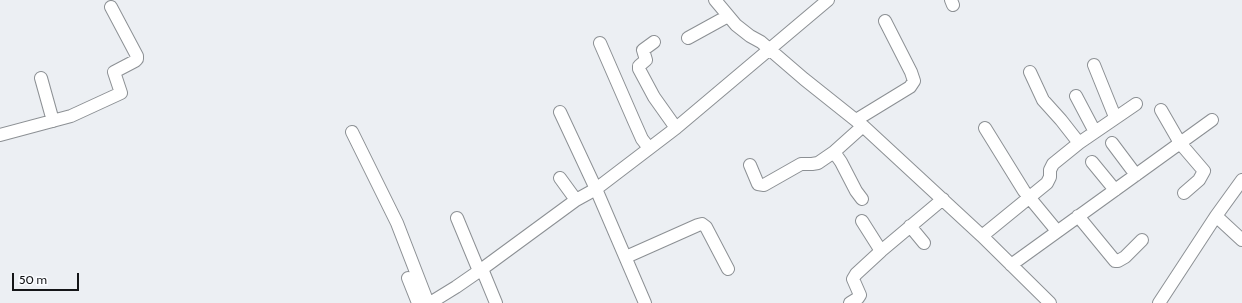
<!DOCTYPE html>
<style>
body{margin:0}
#map{position:relative;width:1242px;height:303px;overflow:hidden;background:#eceff3;font-family:Cabin,sans-serif}
canvas{display:block}
.scale{position:absolute;left:12px;top:273px;width:67px;height:18px;box-sizing:border-box;border:2px solid #141517;border-top:0;padding-left:5px;font-size:12px;line-height:14px;white-space:nowrap;color:#141517;-webkit-text-stroke:3px #fafcff;paint-order:stroke}
</style>
<div id="map">
<canvas width="1242" height="303"></canvas>
<div class="scale">50 m</div>
</div>
<script>
const ctx = document.querySelector('canvas').getContext('2d');
ctx.lineJoin = 'round';
const shape = rows => new Path2D(rows.map(r => 'M' + r).join(''));
function strokePath(path, color, width, dash) { ctx.strokeStyle = color; ctx.lineWidth = width; ctx.lineCap = dash ? 'butt' : 'round'; ctx.setLineDash(dash || []); ctx.stroke(path); }
const minor = shape([
 [715,0,736,25,750,36,761,42,804,79,863,126,982,236,1050,303],
 [951,0,953,5],
 [688,38,728,16],
 [654,42,643,50,646,60,639,66,639,69,654,97,676,128],
 [600,43,634,121,642,139,649,148],
 [1094,65,1115,117],
 [1030,72,1043,100,1061,120,1079,143],
 [41,78,53,121],
 [1076,96,1095,132],
 [1161,110,1180,143,1204,171,1199,180,1184,193],
 [560,112,596,189,645,303],
 [856,120,910,87,914,81,911,72,885,21],
 [985,128,1024,191,1057,231],
 [352,132,397,223,428,303],
 [0,135,71,116,121,93,114,72,135,61,137,59,137,56,111,7],
 [1112,143,1136,175],
 [834,152,841,162,856,191,862,199],
 [1092,162,1115,190],
 [750,165,758,184,764,185,801,164,812,164,818,163,834,152,863,126],
 [560,178,576,200],
 [1078,216,1115,261,1118,261,1125,257,1142,240],
 [1216,216,1242,240],
 [457,218,479,271],
 [862,221,881,251],
 [910,226,924,243],
 [982,236,1047,183,1050,177,1050,170,1053,164,1079,143,1136,104],
 [626,257,698,225,702,224,706,227,728,269],
 [1011,265,1212,120],
 [482,269,496,303],
 [408,278,418,303],
 [430,303,456,287,482,269,576,200,596,189,676,128,828,0],
 [850,303,858,298,860,295,853,279,856,274,881,251,943,199],
 [1159,303,1216,216,1242,180]
]);
strokePath(minor, '#8c9094', 14);
strokePath(minor, '#fff', 12);
</script>
